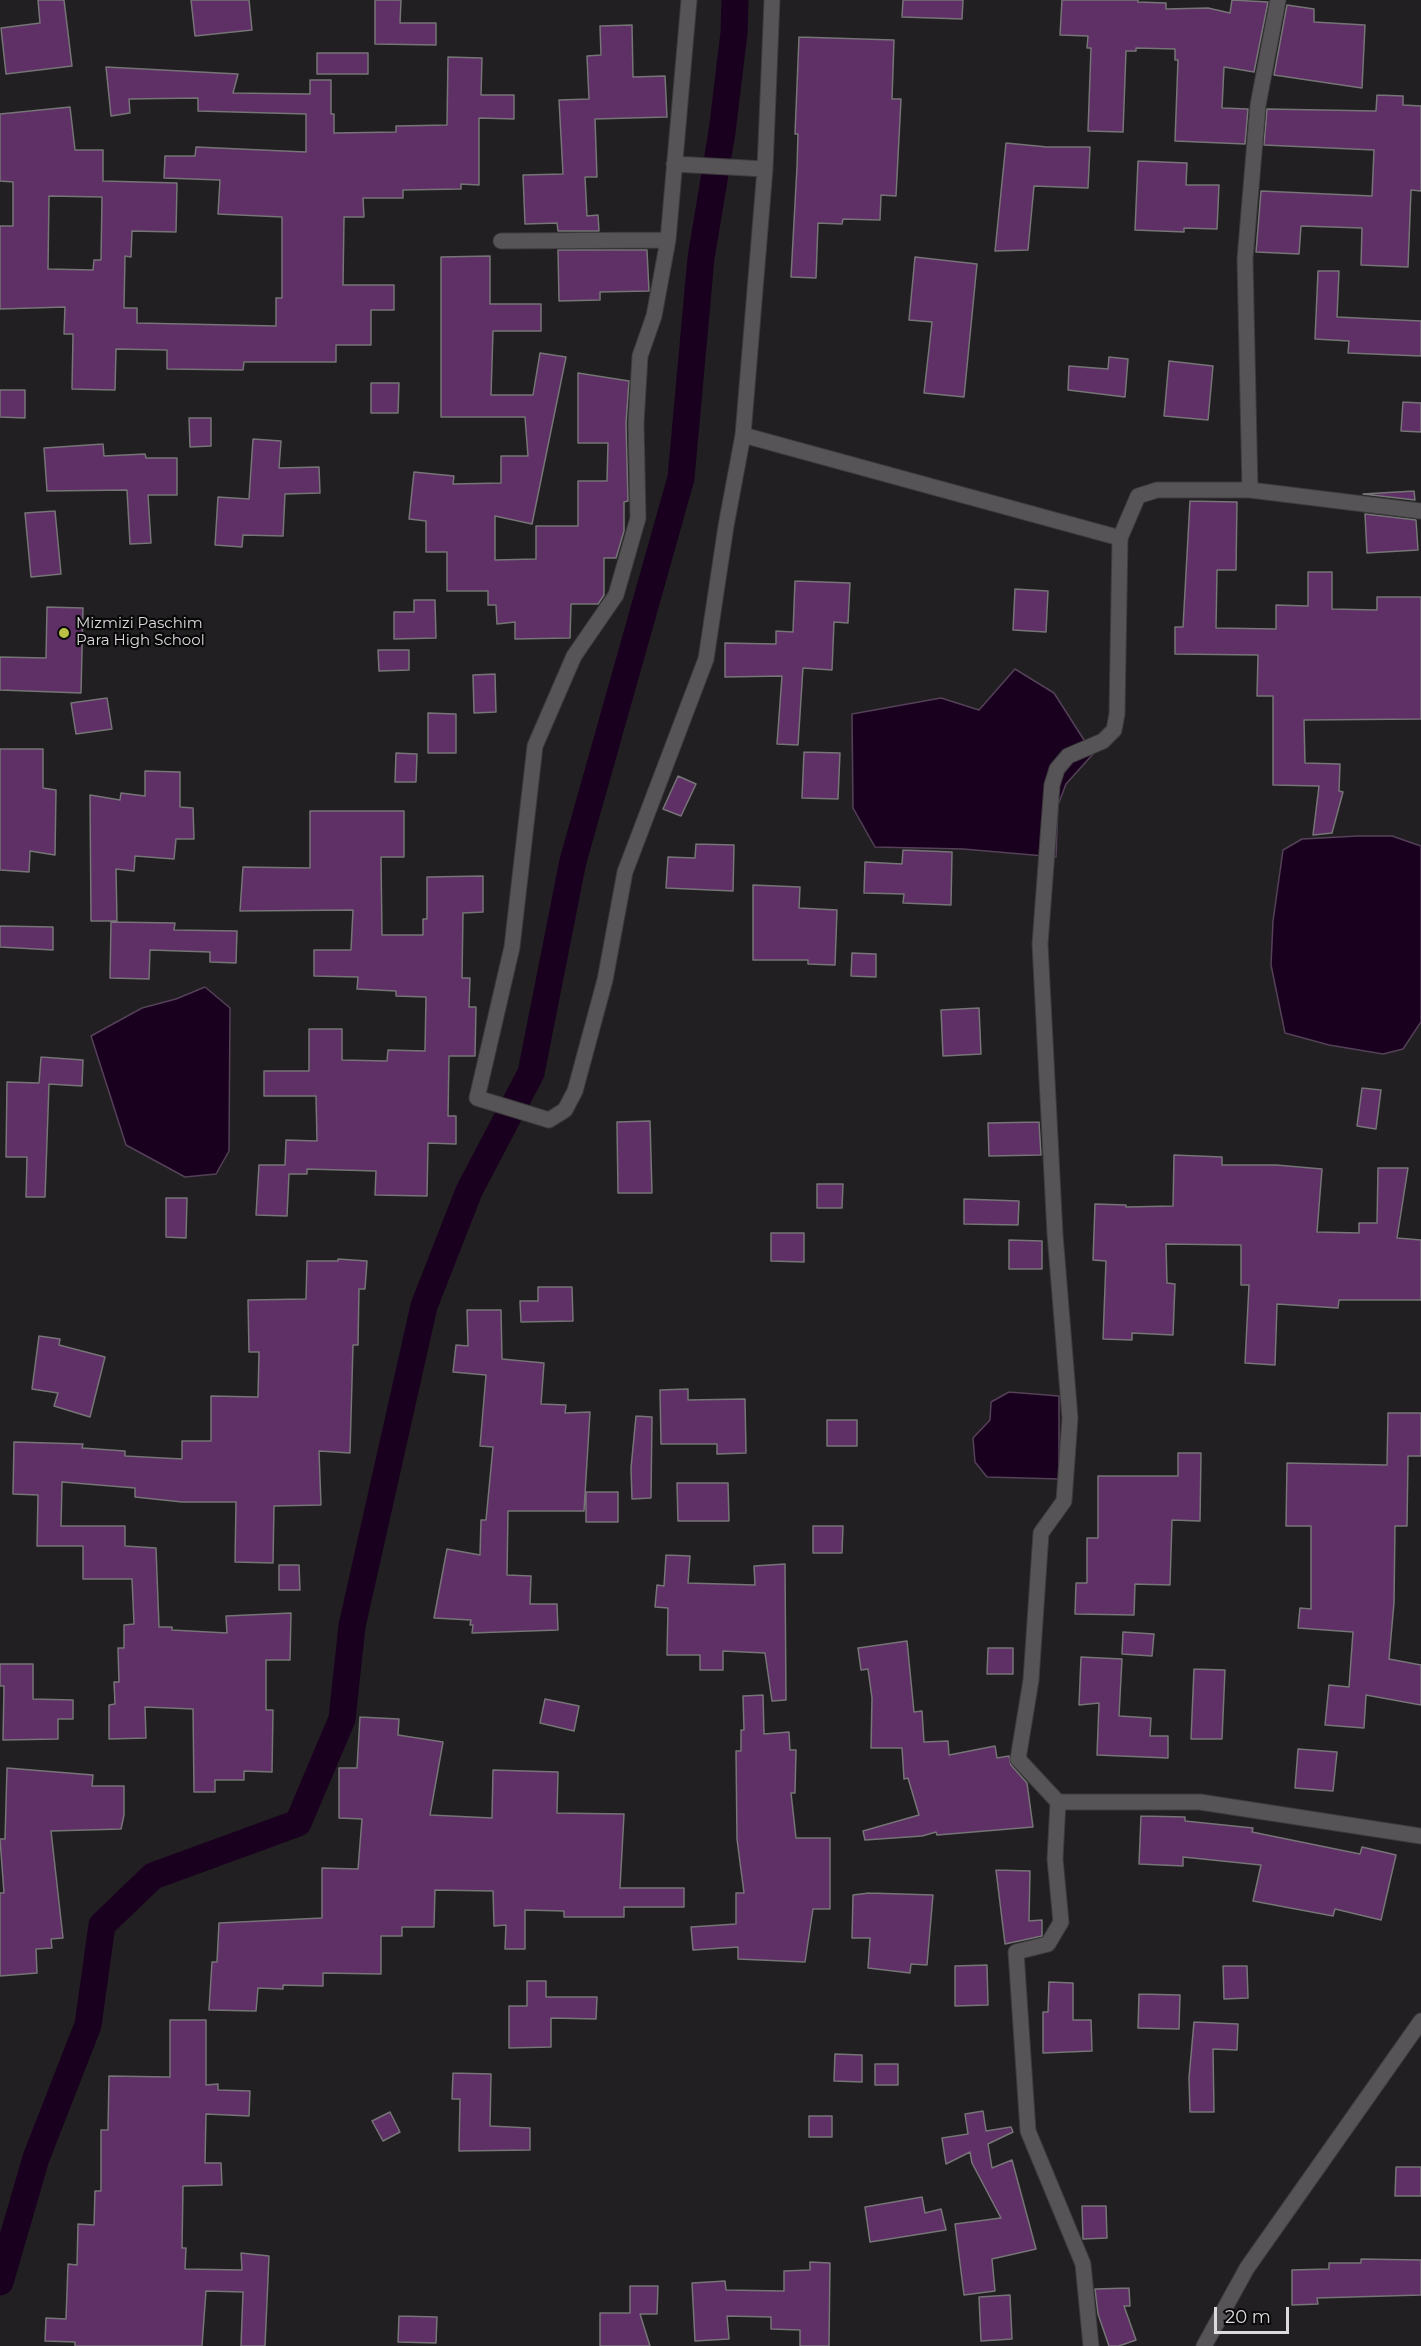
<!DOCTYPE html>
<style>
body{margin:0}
#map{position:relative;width:1421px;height:2346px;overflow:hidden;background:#211f21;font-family:Montserrat,sans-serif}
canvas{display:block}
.scale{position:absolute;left:1214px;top:2307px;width:75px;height:27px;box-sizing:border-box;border:3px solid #dcdadc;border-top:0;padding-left:8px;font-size:18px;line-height:21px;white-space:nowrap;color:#dcdadc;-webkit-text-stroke:4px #0a090a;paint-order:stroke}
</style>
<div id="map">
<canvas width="1421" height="2346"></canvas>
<div class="scale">20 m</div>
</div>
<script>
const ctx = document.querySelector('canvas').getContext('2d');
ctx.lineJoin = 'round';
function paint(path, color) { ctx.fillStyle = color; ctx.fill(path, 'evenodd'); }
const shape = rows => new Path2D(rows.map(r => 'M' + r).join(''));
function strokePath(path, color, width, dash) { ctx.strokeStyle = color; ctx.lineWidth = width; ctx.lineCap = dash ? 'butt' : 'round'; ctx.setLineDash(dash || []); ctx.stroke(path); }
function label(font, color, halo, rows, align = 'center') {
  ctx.font = font + ' Montserrat,sans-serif'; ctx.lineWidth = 4.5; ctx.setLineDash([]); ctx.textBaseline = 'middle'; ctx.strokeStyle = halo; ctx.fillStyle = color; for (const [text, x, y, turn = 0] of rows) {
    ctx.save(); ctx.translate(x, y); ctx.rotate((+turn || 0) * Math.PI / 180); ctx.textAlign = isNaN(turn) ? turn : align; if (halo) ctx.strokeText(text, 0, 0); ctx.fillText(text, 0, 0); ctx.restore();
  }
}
const water = shape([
 [1015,669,1054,693,1093,754,1066,784,1058,805,1056,857,963,849,875,847,853,808,852,714,941,698,979,710,1015,669],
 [1358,836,1392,836,1421,846,1421,1022,1403,1049,1383,1054,1329,1045,1285,1033,1271,965,1273,921,1283,850,1302,839,1358,836],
 [205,987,230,1008,229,1151,216,1174,185,1177,126,1145,91,1036,142,1008,176,999,205,987],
 [1009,1392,1059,1396,1059,1479,987,1477,975,1462,973,1438,990,1420,991,1402,1009,1392]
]);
paint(water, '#1a001f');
strokePath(water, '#544158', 1.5);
strokePath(shape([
 [0,2282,36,2158,88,2025,102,1925,153,1876,298,1823,342,1719,352,1626,424,1306,469,1191,531,1073,573,861,681,478,701,258,722,132,734,33,735,0]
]), '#1a001f', 27);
const building = shape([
 [38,0,64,0,72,66,6,74,1,28,40,23,38,0],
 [191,0,249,0,252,30,195,36,191,0],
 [375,0,401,0,400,23,436,23,436,45,375,44,375,0],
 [903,0,963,0,962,19,902,17,903,0],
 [1062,0,1138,0,1138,2,1166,3,1166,9,1208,8,1230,13,1232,0,1268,2,1254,72,1224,67,1222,108,1248,109,1245,144,1175,141,1178,60,1175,60,1175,49,1136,48,1136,51,1126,51,1123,132,1088,131,1091,48,1087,48,1088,36,1060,35,1062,0],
 [1287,5,1314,9,1314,22,1365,25,1362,88,1274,75,1287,5],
 [632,25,633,77,665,76,667,117,595,119,597,177,585,177,587,216,598,215,599,231,558,231,557,223,525,224,523,175,563,174,559,100,589,99,587,56,601,55,600,26,632,25],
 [799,37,894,40,892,99,901,99,896,196,881,195,880,220,843,219,842,224,818,223,816,278,791,277,797,167,798,134,795,134,799,37],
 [317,53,368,53,368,74,317,74,317,53],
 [448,57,482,58,481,95,514,95,514,119,479,118,479,185,461,184,461,189,403,190,403,198,363,198,364,217,344,217,343,285,394,285,394,310,371,310,371,345,336,345,336,362,244,362,243,370,167,369,167,350,116,349,115,390,72,389,73,334,64,334,65,307,0,309,0,226,13,226,13,182,0,181,0,114,70,107,75,150,103,150,103,181,177,183,176,232,132,231,131,257,125,256,124,308,137,308,137,323,276,326,276,298,282,298,282,217,218,214,220,180,164,178,165,156,195,156,196,147,306,152,306,114,198,111,198,98,129,99,130,113,111,116,106,67,238,74,233,93,310,94,310,80,331,80,331,114,334,114,334,133,396,132,396,126,447,125,448,57],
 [49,196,102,197,101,260,94,260,93,270,48,269,49,196],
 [1377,95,1403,96,1403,105,1421,106,1421,191,1411,190,1408,267,1361,265,1362,228,1301,226,1299,254,1256,252,1261,191,1372,196,1374,150,1264,145,1267,109,1376,111,1377,95],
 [1006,143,1047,147,1090,147,1088,188,1034,186,1028,250,995,251,1006,143],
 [1138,161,1187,163,1186,185,1219,185,1217,229,1184,228,1184,232,1135,230,1138,161],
 [558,250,647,250,649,291,600,292,600,300,559,301,558,250],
 [490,256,490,304,541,304,541,331,493,331,491,395,533,395,540,353,566,357,532,524,495,516,495,560,536,559,536,526,578,526,578,481,607,481,608,443,578,443,578,373,629,381,626,423,628,501,624,502,624,531,616,558,604,558,604,595,598,604,571,604,570,638,515,639,515,622,497,624,496,605,488,605,488,591,447,591,447,552,426,552,426,521,409,519,414,472,454,476,453,484,501,483,501,456,528,456,525,417,441,417,441,257,490,256],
 [915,257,977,264,964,397,924,393,932,322,909,320,915,257],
 [1318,271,1339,271,1337,317,1421,321,1421,356,1348,353,1349,341,1315,339,1318,271],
 [1109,357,1128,359,1125,397,1068,390,1069,366,1108,369,1109,357],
 [1169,361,1213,366,1208,420,1164,416,1169,361],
 [371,383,399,383,398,413,371,413,371,383],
 [0,390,25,390,25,418,0,417,0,390],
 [1403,402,1421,403,1421,432,1401,431,1403,402],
 [189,418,211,418,211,446,190,447,189,418],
 [253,439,281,441,279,468,319,467,320,493,285,494,283,536,243,535,242,547,215,545,218,497,249,499,253,439],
 [103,444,104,456,145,454,146,458,177,458,177,495,148,495,151,543,130,544,127,490,47,491,44,448,103,444],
 [1414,491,1415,500,1363,494,1414,491],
 [1190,501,1237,502,1236,570,1217,570,1216,628,1276,629,1276,605,1308,606,1308,572,1332,572,1332,609,1377,610,1377,597,1421,597,1421,719,1304,720,1305,763,1340,764,1339,791,1343,792,1332,833,1313,835,1319,786,1273,785,1273,696,1257,696,1258,655,1175,654,1175,627,1183,627,1190,501],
 [55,511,61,574,31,577,25,513,55,511],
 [1365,514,1416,520,1418,550,1367,553,1365,514],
 [795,581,850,583,848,623,834,622,832,670,803,668,798,745,777,744,782,676,725,677,725,643,776,644,776,631,793,632,795,581],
 [1015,589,1048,591,1046,632,1013,630,1015,589],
 [414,600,435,600,436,638,394,639,394,612,414,612,414,600],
 [47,607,83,608,81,693,0,690,0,657,46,658,47,607],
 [378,650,409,650,409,670,379,671,378,650],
 [495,674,496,712,474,713,473,675,495,674],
 [107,698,112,729,76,734,71,703,107,698],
 [428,713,456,714,456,753,428,753,428,713],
 [0,749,43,749,43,788,56,790,55,855,30,851,29,872,0,870,0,749],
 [804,752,840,753,838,799,802,798,804,752],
 [396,753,417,754,416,782,395,782,396,753],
 [145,771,180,772,180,807,193,808,194,839,176,839,174,859,135,856,134,871,116,869,117,921,91,921,90,795,120,800,121,793,145,796,145,771],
 [678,776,696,784,681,816,663,809,678,776],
 [310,811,404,811,404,857,381,857,382,935,423,935,423,919,427,919,427,877,483,876,483,912,463,913,462,978,470,978,469,1007,476,1007,475,1056,449,1056,448,1116,456,1116,456,1144,428,1143,427,1196,375,1195,376,1171,307,1169,307,1174,289,1174,287,1216,256,1215,259,1165,285,1165,286,1140,317,1141,316,1096,264,1096,264,1071,309,1071,309,1029,342,1029,342,1060,387,1061,388,1050,425,1051,426,997,396,996,396,991,357,989,358,977,314,976,314,950,351,950,353,910,240,911,243,867,310,868,310,811],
 [696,844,734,845,733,891,666,888,668,857,695,858,696,844],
 [903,850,952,852,951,905,903,903,904,894,864,893,865,862,902,864,903,850],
 [753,885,800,887,799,908,837,910,835,965,808,964,808,960,753,960,753,885],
 [111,922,175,923,174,930,237,931,236,963,210,962,210,952,150,950,149,979,110,978,111,922],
 [0,926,53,927,53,950,0,947,0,926],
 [852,953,876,954,876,977,851,976,852,953],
 [979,1008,981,1054,943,1056,941,1010,979,1008],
 [41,1057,83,1060,82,1086,49,1084,45,1197,26,1197,27,1157,6,1157,7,1082,39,1083,41,1057],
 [1362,1088,1381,1090,1376,1129,1357,1126,1362,1088],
 [650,1121,652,1193,618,1193,617,1122,650,1121],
 [1039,1122,1041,1155,989,1156,988,1123,1039,1122],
 [1174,1155,1222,1157,1222,1165,1276,1165,1322,1169,1317,1232,1359,1233,1359,1223,1377,1223,1378,1168,1408,1168,1397,1238,1421,1240,1421,1300,1339,1300,1338,1308,1277,1304,1275,1365,1245,1363,1249,1285,1241,1285,1241,1245,1166,1244,1167,1283,1175,1284,1173,1335,1132,1333,1132,1340,1103,1339,1106,1261,1093,1260,1095,1204,1126,1205,1126,1207,1173,1206,1174,1155],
 [817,1184,843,1184,842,1208,817,1208,817,1184],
 [166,1198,187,1198,186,1238,166,1237,166,1198],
 [964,1199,1019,1201,1018,1225,964,1224,964,1199],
 [771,1233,804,1233,804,1262,771,1261,771,1233],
 [1009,1240,1042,1241,1042,1269,1009,1269,1009,1240],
 [338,1259,367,1261,365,1289,359,1289,358,1345,353,1345,350,1453,319,1451,321,1505,274,1506,273,1563,235,1562,236,1502,182,1502,135,1497,135,1488,62,1482,61,1526,125,1526,125,1546,156,1548,159,1627,172,1627,172,1630,227,1633,226,1616,291,1613,290,1660,266,1660,266,1710,273,1710,272,1772,244,1771,244,1780,215,1780,215,1792,194,1792,193,1709,145,1707,146,1738,109,1739,109,1705,115,1704,114,1682,119,1682,118,1648,124,1648,124,1625,134,1624,132,1579,83,1579,83,1546,37,1546,38,1495,13,1494,14,1442,83,1444,82,1448,125,1451,125,1456,182,1459,182,1441,211,1441,211,1396,258,1397,259,1352,249,1352,248,1300,306,1299,307,1261,338,1261,338,1259],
 [538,1287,572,1287,573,1321,521,1322,520,1301,538,1301,538,1287],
 [467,1310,501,1310,502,1359,544,1363,541,1404,566,1405,565,1413,590,1412,584,1511,508,1511,507,1575,531,1576,530,1604,557,1604,558,1630,472,1633,473,1625,470,1625,471,1620,434,1618,447,1549,480,1555,481,1520,486,1520,493,1447,480,1446,486,1375,453,1372,456,1345,468,1346,467,1310],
 [39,1336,60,1339,59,1345,105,1357,90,1417,54,1406,58,1393,32,1389,39,1336],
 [688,1389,688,1400,745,1399,746,1453,717,1454,717,1444,661,1444,660,1390,688,1389],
 [1388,1413,1421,1413,1421,1456,1408,1456,1407,1526,1395,1526,1394,1603,1389,1659,1421,1665,1421,1705,1366,1695,1364,1728,1325,1725,1329,1685,1349,1687,1353,1632,1298,1628,1300,1608,1311,1609,1311,1526,1286,1526,1287,1463,1387,1465,1388,1413],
 [636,1416,652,1417,651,1498,632,1499,631,1468,636,1416],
 [827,1420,857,1420,857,1446,827,1446,827,1420],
 [1178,1453,1201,1453,1200,1521,1172,1520,1170,1585,1135,1584,1134,1615,1075,1614,1076,1583,1087,1583,1087,1538,1098,1538,1098,1476,1178,1476,1178,1453],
 [677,1483,728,1483,729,1521,678,1521,677,1483],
 [586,1492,618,1492,618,1522,586,1522,586,1492],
 [813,1526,843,1526,842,1553,813,1553,813,1526],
 [666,1555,690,1556,688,1583,755,1585,754,1566,785,1564,786,1700,772,1701,765,1653,723,1651,723,1670,700,1670,700,1655,667,1655,668,1608,655,1607,657,1585,664,1586,666,1555],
 [279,1565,299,1565,300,1590,279,1590,279,1565],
 [1123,1632,1154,1634,1152,1656,1122,1654,1123,1632],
 [907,1641,914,1712,922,1711,924,1742,948,1741,949,1755,995,1746,997,1758,1009,1756,1011,1765,1027,1783,1033,1827,937,1835,936,1832,922,1836,865,1840,863,1831,919,1815,908,1778,904,1779,902,1748,871,1748,872,1698,868,1669,861,1670,858,1648,907,1641],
 [988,1648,1013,1648,1013,1674,987,1674,988,1648],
 [1081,1657,1122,1659,1119,1716,1151,1718,1150,1736,1168,1736,1168,1758,1097,1755,1099,1703,1079,1705,1081,1657],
 [0,1664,33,1664,33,1699,73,1700,73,1719,58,1719,58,1739,3,1740,4,1686,0,1686,0,1664],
 [1194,1669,1225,1670,1222,1739,1191,1739,1194,1669],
 [763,1695,764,1734,789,1732,790,1750,796,1750,795,1793,791,1793,796,1838,830,1838,830,1909,813,1909,805,1962,738,1959,738,1947,693,1950,691,1927,736,1924,736,1893,744,1893,737,1839,736,1751,741,1751,741,1730,744,1730,743,1696,763,1695],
 [545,1699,579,1706,574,1731,540,1723,545,1699],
 [360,1717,399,1719,398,1735,443,1742,430,1815,492,1818,493,1770,558,1772,557,1813,624,1814,620,1888,684,1888,684,1907,624,1907,624,1917,564,1917,564,1911,525,1910,525,1949,505,1949,506,1925,494,1926,493,1891,435,1890,434,1927,402,1927,402,1936,381,1936,381,1974,323,1973,323,1986,283,1985,283,1989,258,1988,256,2011,209,2010,212,1962,217,1962,219,1923,322,1918,322,1868,358,1869,362,1819,339,1818,339,1768,357,1768,360,1717],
 [1298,1749,1337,1752,1333,1791,1295,1788,1298,1749],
 [7,1768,93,1775,92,1786,124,1786,124,1815,121,1829,51,1831,63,1938,51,1939,52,1948,36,1949,37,1973,0,1976,0,1893,4,1893,0,1839,5,1839,7,1768],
 [1141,1816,1185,1817,1185,1821,1253,1828,1252,1832,1360,1854,1362,1847,1396,1855,1381,1920,1335,1909,1333,1916,1253,1901,1261,1865,1183,1857,1183,1866,1139,1864,1141,1816],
 [996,1870,1030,1871,1029,1921,1042,1920,1042,1936,1005,1944,996,1870],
 [869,1893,933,1895,927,1965,911,1964,910,1973,868,1968,870,1938,852,1938,853,1895,869,1893],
 [987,1965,988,2005,955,2006,955,1966,987,1965],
 [1223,1966,1247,1966,1248,1998,1224,1999,1223,1966],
 [527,1981,546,1981,546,1997,597,1997,596,2019,551,2018,551,2047,509,2048,509,2006,527,2006,527,1981],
 [1049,1982,1073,1983,1073,2020,1091,2020,1092,2051,1043,2053,1043,2012,1048,2012,1049,1982],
 [1139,1994,1180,1995,1179,2029,1138,2028,1139,1994],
 [170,2020,206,2020,206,2085,218,2084,218,2090,250,2091,249,2116,206,2114,205,2163,221,2163,222,2185,183,2186,182,2248,186,2248,185,2269,242,2270,241,2253,269,2256,265,2346,241,2346,243,2292,206,2291,202,2346,75,2346,75,2342,45,2341,46,2318,66,2319,68,2264,77,2265,78,2224,94,2225,95,2191,101,2191,101,2130,108,2130,109,2076,170,2077,170,2020],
 [1194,2022,1238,2024,1237,2050,1213,2049,1214,2112,1190,2112,1189,2078,1194,2022],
 [835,2054,862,2055,862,2082,834,2081,835,2054],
 [875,2064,898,2064,898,2085,875,2085,875,2064],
 [453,2073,491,2074,490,2126,530,2128,530,2150,459,2151,460,2099,452,2099,453,2073],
 [983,2111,986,2131,1011,2127,1013,2132,988,2144,992,2168,1012,2160,1036,2249,992,2259,995,2291,964,2295,955,2224,1001,2218,972,2163,970,2152,946,2164,942,2138,968,2134,965,2114,983,2111],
 [390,2112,400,2132,383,2141,372,2121,390,2112],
 [809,2116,832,2116,832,2137,809,2137,809,2116],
 [1396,2167,1421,2167,1421,2196,1395,2196,1396,2167],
 [922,2197,925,2213,941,2209,946,2230,870,2242,865,2207,922,2197],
 [1082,2206,1106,2206,1107,2238,1083,2239,1082,2206],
 [1361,2259,1421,2260,1421,2295,1317,2298,1318,2304,1292,2305,1292,2270,1329,2269,1329,2263,1361,2263,1361,2259],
 [810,2262,830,2263,829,2346,800,2346,800,2330,771,2329,771,2317,727,2316,729,2339,695,2341,692,2283,725,2281,726,2290,784,2291,784,2271,810,2270,810,2262],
 [630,2286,658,2286,657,2314,640,2314,650,2346,600,2346,600,2313,630,2313,630,2286],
 [1129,2288,1130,2306,1124,2306,1136,2340,1119,2346,1109,2346,1098,2314,1095,2289,1129,2288],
 [1010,2295,1012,2339,981,2341,979,2297,1010,2295],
 [399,2316,437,2317,436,2343,398,2342,399,2316]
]);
paint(building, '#5e3065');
strokePath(building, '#767477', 1.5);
const minor = shape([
 [689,0,668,240,654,316,640,356,636,423,638,518,616,595,574,656,535,746,512,947,477,1098,549,1120,565,1110,575,1091,605,980,625,872,706,659,726,526,743,435,765,169,772,0],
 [674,164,765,169],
 [501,241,668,240],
 [743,435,1120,538],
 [1250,490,1421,511],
 [1058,1802,1018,1759,1031,1680,1041,1533,1064,1501,1070,1418,1055,1234,1040,944,1052,785,1057,769,1068,756,1103,741,1114,730,1117,714,1120,538,1138,496,1157,490,1250,490,1245,259,1258,105,1278,0],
 [1091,2346,1083,2264,1028,2131,1016,1952,1048,1944,1061,1922,1055,1859,1058,1802,1200,1802,1421,1836],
 [1204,2346,1247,2268,1421,2021]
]);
strokePath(minor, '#3c3b3d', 17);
strokePath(minor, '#565456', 15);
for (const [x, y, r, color] of [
 [64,633,6,"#bac045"]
]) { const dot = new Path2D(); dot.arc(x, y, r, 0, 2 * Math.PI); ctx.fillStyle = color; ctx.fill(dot); strokePath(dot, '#0a090a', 2); }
label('15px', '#dcdadc', '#0a090a', [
 ["Mizmizi Paschim",76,624],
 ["Para High School",76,641]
], 'left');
</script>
